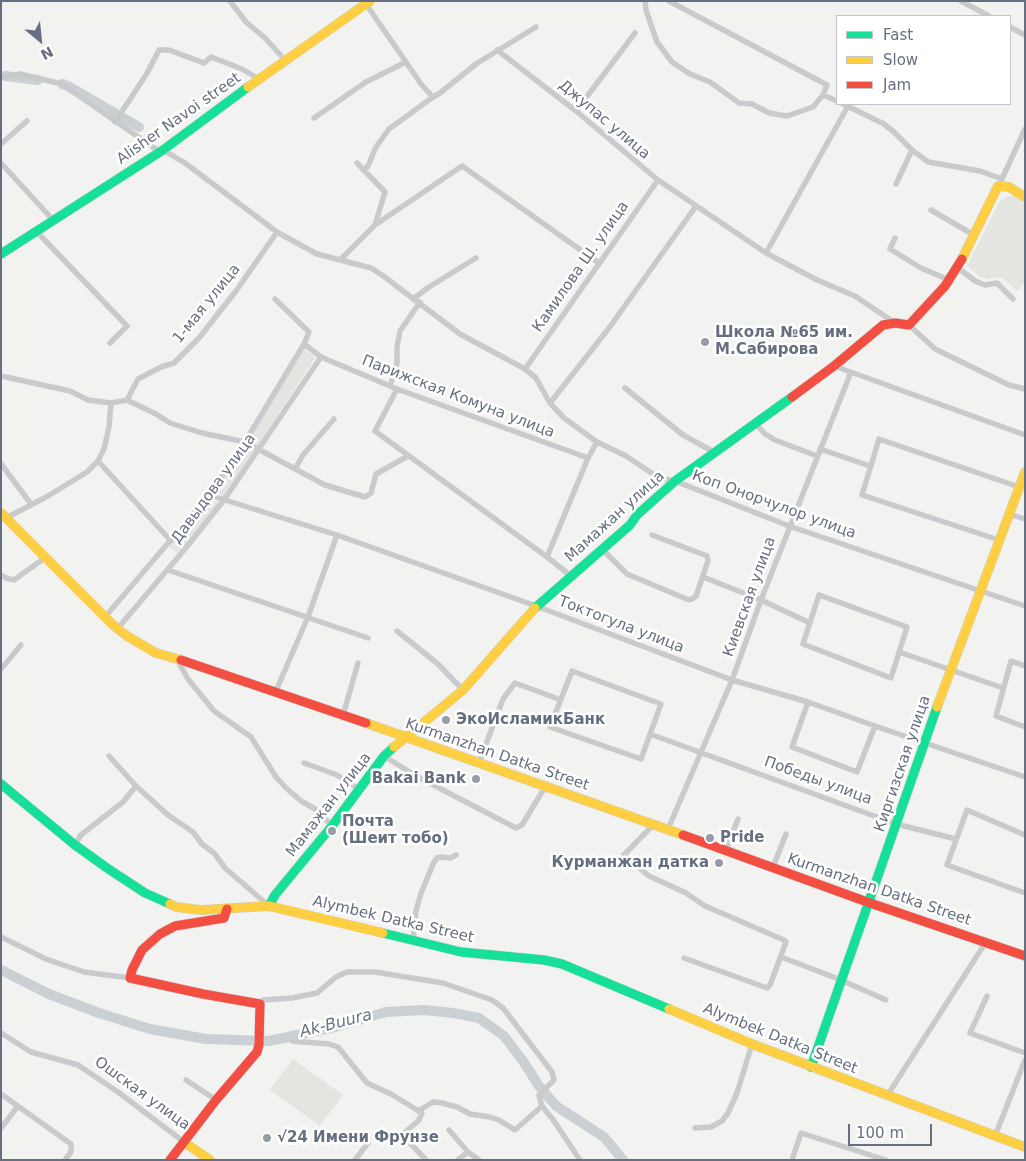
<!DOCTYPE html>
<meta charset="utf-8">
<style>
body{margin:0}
#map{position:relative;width:1026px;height:1161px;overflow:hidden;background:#f2f3f1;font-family:"DejaVu Sans",sans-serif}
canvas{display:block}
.frame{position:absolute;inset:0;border:2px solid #666f7f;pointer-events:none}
.legend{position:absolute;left:836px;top:15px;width:175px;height:90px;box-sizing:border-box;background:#fff;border:1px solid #c2c5cc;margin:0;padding:6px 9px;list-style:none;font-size:15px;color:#666f7f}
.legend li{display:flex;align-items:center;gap:10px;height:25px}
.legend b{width:25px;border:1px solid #c2c5cc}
.north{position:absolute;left:15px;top:15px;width:50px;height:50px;-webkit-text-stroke:4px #fff;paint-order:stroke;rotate:152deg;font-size:14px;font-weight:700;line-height:20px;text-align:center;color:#666f7f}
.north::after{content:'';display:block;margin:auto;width:18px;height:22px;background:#666f7f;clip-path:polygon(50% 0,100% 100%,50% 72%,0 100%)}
.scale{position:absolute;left:848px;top:1124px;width:84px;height:22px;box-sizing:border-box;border:2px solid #666f7f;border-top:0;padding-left:6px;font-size:15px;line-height:18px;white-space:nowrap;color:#666f7f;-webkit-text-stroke:4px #fff;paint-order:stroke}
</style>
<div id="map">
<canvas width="1026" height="1161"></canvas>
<div class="frame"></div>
<ul class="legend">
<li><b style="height:6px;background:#16e098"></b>Fast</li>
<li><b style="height:6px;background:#ffcf43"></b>Slow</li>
<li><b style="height:6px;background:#f24e42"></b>Jam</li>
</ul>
<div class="north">N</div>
<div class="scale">100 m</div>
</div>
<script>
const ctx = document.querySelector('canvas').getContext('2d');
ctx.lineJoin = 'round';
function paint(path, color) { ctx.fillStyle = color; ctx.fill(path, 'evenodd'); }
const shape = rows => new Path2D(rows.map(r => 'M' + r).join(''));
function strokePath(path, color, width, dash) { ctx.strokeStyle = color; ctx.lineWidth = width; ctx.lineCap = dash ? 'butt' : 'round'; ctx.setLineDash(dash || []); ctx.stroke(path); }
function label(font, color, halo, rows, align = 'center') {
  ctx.font = font + ' "DejaVu Sans",sans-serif'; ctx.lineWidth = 5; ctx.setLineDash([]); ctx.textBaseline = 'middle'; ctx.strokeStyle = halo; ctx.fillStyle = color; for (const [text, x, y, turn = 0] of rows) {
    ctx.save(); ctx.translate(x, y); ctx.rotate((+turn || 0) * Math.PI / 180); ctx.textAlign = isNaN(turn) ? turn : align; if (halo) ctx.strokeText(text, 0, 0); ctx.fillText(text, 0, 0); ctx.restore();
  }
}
paint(shape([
 [1014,195,1025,204,1025,283,1017,291,1003,278,996,277,989,279,980,277,967,266,1000,200,1008,196],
 [304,349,315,358,258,445,249,439],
 [245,444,255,451,224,497,215,491],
 [209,499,219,503,178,554,169,546],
 [293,1059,343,1095,320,1126,270,1090]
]), '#e2e5e0');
strokePath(shape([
 [5,76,38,80],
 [62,84,68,86,139,127],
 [1,970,49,994,99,1013,150,1029,206,1039,269,1041,335,1027,386,1012,424,1010,453,1013,479,1018,504,1036,523,1061,539,1086,556,1106,604,1137,623,1160]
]), '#cad0d4', 10);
const fast = shape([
 [1,254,163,150,248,87],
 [535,608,630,525,637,515,675,481,792,397],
 [1,784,75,845,107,868,145,893,170,904],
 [269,906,275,895,332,826,384,756,394,747],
 [383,933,461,952,544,960,562,964,669,1009],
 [811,1067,937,707]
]);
const slow = shape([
 [248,87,370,1],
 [962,259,998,186,1009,187,1025,197],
 [1,513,113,625,127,636,156,653,181,660],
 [937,707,1025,472],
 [366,723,683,835],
 [394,747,463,690,535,608],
 [170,904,176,907,201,910,269,906,383,933],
 [669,1009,752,1044,1025,1147],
 [184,1142,210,1160]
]);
const jam = shape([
 [792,397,834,366,883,325,895,323,909,325,945,286,962,259],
 [181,660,366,723],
 [683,835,870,903,1025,956],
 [170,1160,216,1100,257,1052,259,1045,260,1004,203,994,130,978,132,970,142,950,160,934,175,926,224,918,227,909]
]);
strokePath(fast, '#cecfcf', 10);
strokePath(slow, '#cecfcf', 10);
strokePath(jam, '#cecfcf', 10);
strokePath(shape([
 [230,1,246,22,265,38,285,60],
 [645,1,646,10,657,42,672,62,690,74,710,82,739,103,752,104,769,113,787,116,813,107,823,95,827,85,669,1],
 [961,1,989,16],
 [366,4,421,84,433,97],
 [1010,27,1025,35],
 [497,50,576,111,658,180,766,253,817,280,855,296,895,323],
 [1,77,20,74,62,84,160,152],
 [823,95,837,101],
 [843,104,884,124,895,133,912,150,928,162,980,171,1002,179],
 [576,111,635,33],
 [314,118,366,82,406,62],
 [115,122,146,75,159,50,169,50,204,63,211,57,242,69,259,79],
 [1,144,27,121],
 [163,150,185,163,277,232,317,254,371,268,382,275,460,334,525,369,536,378,550,403,564,418,597,442,626,456,659,478,675,481,789,526,1025,606],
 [1,163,54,221],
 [364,170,368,166,376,147,389,129,433,97,440,93,476,64,536,27],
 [1001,181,1025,129],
 [896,184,912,150],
 [931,210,974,235],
 [375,225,462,166,599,263],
 [37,232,127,326,110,343],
 [895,238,890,249,921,268,949,280],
 [766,253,848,106],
 [341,259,375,225,385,192,357,163],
 [957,267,975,281,985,285,997,283,1013,299],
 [413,299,429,287,476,258],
 [909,325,935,349,1009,385,1025,389],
 [304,344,321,357,397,389,588,458],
 [834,366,1025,435],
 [525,369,658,180],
 [1,376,70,391,88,400,111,403,127,400,156,414,170,423,202,433,245,442,325,485,365,497,371,493,376,474,408,456],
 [390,386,397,363,397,347,400,331,420,302],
 [625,388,683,435,714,452],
 [397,389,375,431,547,557,571,576],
 [127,400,138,379,161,367,174,363,199,338,236,291,277,232],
 [550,403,609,328,696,206],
 [755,423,765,434,775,440,817,456],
 [820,449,870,466],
 [98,461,171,541],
 [1,464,31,504],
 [295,469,303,455,334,419],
 [209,495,337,535,536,606,732,680,808,702,875,726,1025,777],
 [1009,514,1025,519],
 [6,518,48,496,87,472,98,461,104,449,109,427,111,403],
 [999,540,862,495,879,439,1019,487],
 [602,549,627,574,689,600,692,599,696,596,708,561,707,556,652,535],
 [547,557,588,458,597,442],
 [168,570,368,638],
 [1,575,6,578,14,580,46,557],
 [703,577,761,600,810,623],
 [819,595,907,627,891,678,803,644,819,595],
 [105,617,209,495,245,442,304,344,309,332,275,299],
 [118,628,185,549,224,500,321,357],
 [397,631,438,664,463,690],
 [899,652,1003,688],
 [176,658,188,679,214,711,251,737,276,777,286,788,301,801,315,809,332,826],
 [1025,666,1011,661,996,716,1025,727],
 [1,669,21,645],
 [572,671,661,704,641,759,550,727,572,671],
 [275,693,308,617,337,535],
 [808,702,792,747,857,772,875,726],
 [343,715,358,663],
 [650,734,896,824,956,839],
 [109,756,136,786,168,815,193,832,202,844,214,853,225,868,269,906],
 [384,756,416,776,516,828,522,825,545,787],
 [304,763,337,775,359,789],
 [479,763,503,699,515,683,561,700],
 [654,824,624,855,649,876,686,893,705,906,784,940,786,942,770,985,767,988,684,958],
 [668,829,732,680,761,600,851,372],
 [1025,835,967,810,947,865,1025,893],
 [75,845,81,835,123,802,136,786],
 [726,850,738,819],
 [773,867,786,834],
 [1,937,46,959,84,972,130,978],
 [413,941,416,911,421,893,434,862,437,858,440,857,451,858,456,855],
 [781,957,841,980,886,1000],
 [987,996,970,1033,1025,1053],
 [260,1004,263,1000,292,998,317,993,336,977,347,972,375,972,443,983,492,1000,503,1008,552,1072,554,1080,539,1095,542,1106,554,1121,580,1160],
 [1,1033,31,1052,78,1065,118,1092,184,1142],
 [292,1041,329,1044,338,1047,367,1083,391,1094,422,1113,419,1120,403,1134,404,1137,426,1160],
 [186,1080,216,1100],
 [1,1094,71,1144,71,1152,65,1160],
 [887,1096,986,942],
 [418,1111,433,1102,442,1103,457,1107,470,1114,490,1117,499,1120,515,1130,542,1106],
 [1,1128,18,1106],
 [695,1128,711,1127,722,1121,728,1113,737,1093,752,1044],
 [449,1130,468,1152,479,1160],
 [995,1136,1025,1060],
 [355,1160,368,1143],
 [458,1160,468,1152],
 [792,1160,801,1133,886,1160]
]), '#c9cacb', 5.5);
strokePath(fast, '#16e098', 9);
strokePath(slow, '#ffcf43', 9);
strokePath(jam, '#f24e42', 9);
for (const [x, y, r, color] of [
 [705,342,5,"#979da7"],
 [446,720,5,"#979da7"],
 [476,779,5,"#979da7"],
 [332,831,5,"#979da7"],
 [710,838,5,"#979da7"],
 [719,863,5,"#979da7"],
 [267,1138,5,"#979da7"]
]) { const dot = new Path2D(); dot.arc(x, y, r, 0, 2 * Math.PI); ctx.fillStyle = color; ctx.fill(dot); strokePath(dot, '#fff', 2); }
label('15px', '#666f7f', '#fff', [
 ["Alisher Navoi street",179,119,-35],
 ["Джупас улица",604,120,40],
 ["Камилова Ш. улица",581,267,-55],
 ["1-мая улица",207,304,-51],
 ["Парижская Комуна улица",458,397,21],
 ["Давыдова улица",214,489,-54],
 ["Коп Онорчулор улица",774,505,20],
 ["Мамажан улица",615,517,-42],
 ["Киевская улица",750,597,-70],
 ["Токтогула улица",621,625,21],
 ["Kurmanzhan Datka Street",497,755,19],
 ["Киргизская улица",903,764,-71],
 ["Победы улица",818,781,20],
 ["Мамажан улица",329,805,-52],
 ["Kurmanzhan Datka Street",879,890,19],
 ["Alymbek Datka Street",393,920,13],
 ["Alymbek Datka Street",780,1039,22],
 ["Ошская улица",142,1094,36]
]);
label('bold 15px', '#666f7f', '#fff', [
 ["Школа №65 им.",715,333],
 ["М.Сабирова",715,350],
 ["ЭкоИсламикБанк",456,720],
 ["Bakai Bank",466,779,"right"],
 ["Почта",342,822],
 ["(Шеит тобо)",342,839],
 ["Pride",720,838],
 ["Курманжан датка",709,863,"right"],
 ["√24 Имени Фрунзе",277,1138]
], 'left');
label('italic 16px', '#667683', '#fff', [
 ["Ak-Buura",336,1024,-14]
]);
</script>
